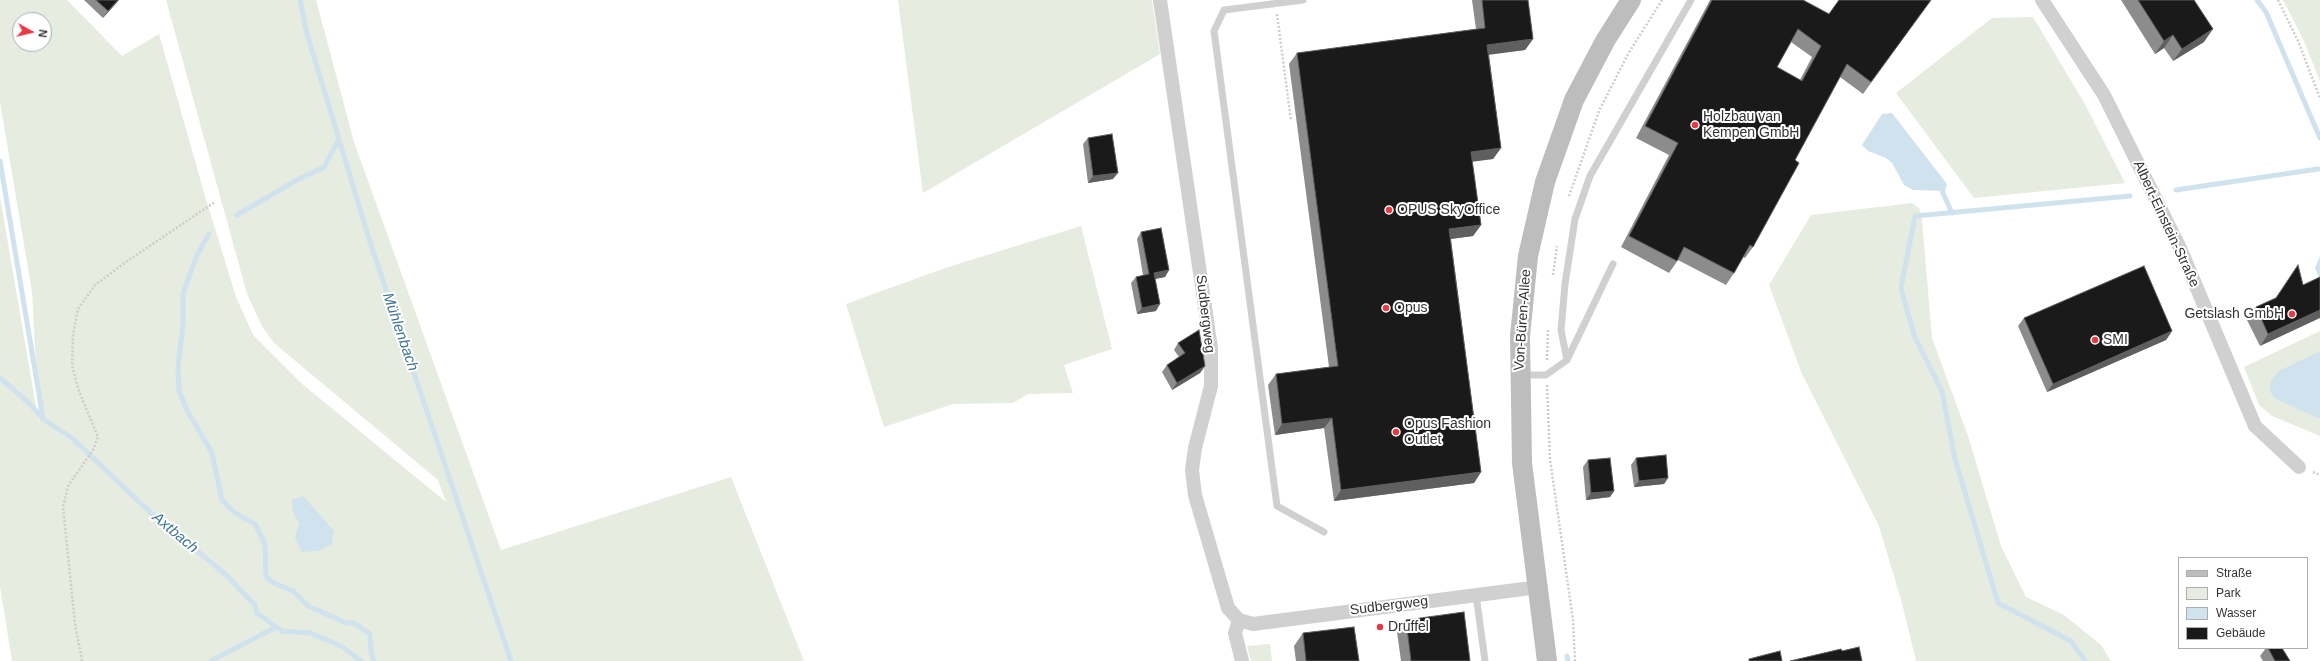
<!DOCTYPE html>
<meta charset="utf-8">
<style>
body{margin:0}
#map{position:relative;width:2320px;height:661px;overflow:hidden;background:#fff;font-family:Helvetica,sans-serif}
canvas{display:block}
.legend{position:absolute;left:2178px;top:557px;width:130px;height:92px;box-sizing:border-box;background:#fff;border:1px solid #adadad;margin:0;padding:5px 7px;list-style:none;font-size:12px;color:#333}
.legend li{display:flex;align-items:center;gap:8px;height:20px}
.legend b{width:20px;border:1px solid #adadad}
.north{position:absolute;left:12px;top:12px;width:40px;height:40px;box-sizing:border-box;background:#fff;border:1px solid #adadad;border-radius:50%;rotate:98deg;font-size:11px;font-weight:700;line-height:16px;text-align:center;color:#333}
.north::after{content:'';display:block;margin:auto;width:14px;height:18px;background:#e63946;clip-path:polygon(50% 0,100% 100%,50% 72%,0 100%)}
</style>
<div id="map">
<canvas width="2320" height="661"></canvas>
<ul class="legend">
<li><b style="height:5px;background:#bdbdbd"></b>Straße</li>
<li><b style="height:11px;background:#e6ecdf"></b>Park</li>
<li><b style="height:11px;background:#cfe2ee"></b>Wasser</li>
<li><b style="height:11px;background:#1a1a1a"></b>Gebäude</li>
</ul>
<div class="north">N</div>
</div>
<script>
const ctx = document.querySelector('canvas').getContext('2d');
ctx.lineJoin = 'round';
function paint(path, color) { ctx.fillStyle = color; ctx.fill(path, 'evenodd'); }
const shape = rows => new Path2D(rows.map(r => 'M' + r).join(''));
function strokePath(path, color, width, dash) { ctx.strokeStyle = color; ctx.lineWidth = width; ctx.lineCap = dash ? 'butt' : 'round'; ctx.setLineDash(dash || []); ctx.stroke(path); }
function label(font, color, halo, rows, align = 'center') {
  ctx.font = font + ' Helvetica,sans-serif'; ctx.lineWidth = 4; ctx.setLineDash([]); ctx.textBaseline = 'middle'; ctx.strokeStyle = halo; ctx.fillStyle = color; for (const [text, x, y, turn = 0] of rows) {
    ctx.save(); ctx.translate(x, y); ctx.rotate((+turn || 0) * Math.PI / 180); ctx.textAlign = isNaN(turn) ? turn : align; if (halo) ctx.strokeText(text, 0, 0); ctx.fillText(text, 0, 0); ctx.restore();
  }
}
paint(shape([
 [0,0,67,0,122,56,159,34,205,196,236,297,253,335,301,383,446,502,438,480,274,343,263,328,247,294,166,0,316,0,354,142,501,550,731,477,804,661,12,661,0,586,0,197,39,424,32,292,0,102],
 [20,20,44,20,44,44,20,44],
 [898,0,1152,0,1160,54,923,193],
 [2283,0,2320,0,2320,81,2303,39],
 [2033,17,2086,106,2125,183,1974,198,1896,93,1992,18],
 [1912,203,1919,208,1922,220,1932,338,1968,436,2001,546,2026,597,2064,615,2101,645,2111,661,1916,661,1902,603,1879,526,1802,374,1769,285,1811,215],
 [1081,226,1112,349,1064,365,1073,393,1028,394,1013,403,953,404,884,427,846,304,948,267],
 [2320,331,2320,436,2272,416,2259,405,2244,367],
 [1270,644,1272,661,1251,661,1247,646]
]), '#e6ecdf');
paint(shape([
 [1892,113,1947,184,1945,191,1913,190,1904,185,1892,163,1886,158,1868,151,1862,145,1882,114],
 [2320,256,2320,280,2315,268],
 [2320,351,2320,419,2274,398,2270,391,2271,381,2279,371],
 [303,496,334,531,332,544,318,551,302,552,295,538,299,524,293,512,292,500]
]), '#cfe2ee');
strokePath(shape([
 [300,0,307,34,371,245,511,661],
 [2257,0,2266,12,2320,138],
 [0,161,43,418],
 [2176,190,2318,169],
 [1942,191,1952,213],
 [237,215,295,181,324,167,339,139],
 [209,234,197,255,183,293,183,324,178,367,179,391,187,410,212,453,222,500,235,513,255,524,265,544,266,577,274,583,293,591,308,606,346,623,354,623,370,634,371,652,374,661],
 [0,378,30,404,43,419,72,438,150,512,225,574,255,605,257,613,282,631,310,633,341,646,361,661],
 [1567,656,1568,661],
 [211,661,276,627],
 [2085,661,2071,641,1998,603,1955,459,1942,391,1914,335,1901,288,1915,216,2130,196]
]), '#cfe2ee', 5);
strokePath(shape([
 [2278,0,2298,41,2320,98],
 [1277,14,1291,121],
 [1569,196,1599,111,1628,54,1662,0],
 [1553,275,1557,246],
 [1547,360,1548,329],
 [1547,385,1550,459,1573,620,1575,661],
 [2313,472,2320,475],
 [82,661,75,624,63,507,68,486,93,450,98,437,79,391,72,366,73,335,78,309,95,285,126,262,215,202]
]), '#cdcdcd', 2.5, [2, 2]);
strokePath(shape([
 [1303,0,1224,10,1214,31,1277,506,1324,532],
 [1567,360,1561,330,1565,284,1575,219,1590,176,1691,0],
 [1522,375,1546,375,1567,360,1613,264],
 [1476,595,1485,661]
]), '#d0d0d0', 7);
strokePath(shape([
 [1160,0,1211,348,1211,386,1195,448,1192,470,1195,495,1228,608,1239,620,1253,624,1539,587],
 [2042,0,2104,95,2180,248,2255,426,2299,467],
 [1239,620,1235,633,1242,661]
]), '#d0d0d0', 14);
strokePath(shape([
 [1547,661,1522,463,1520,336,1528,256,1545,182,1574,100,1605,41,1631,0]
]), '#bdbdbd', 20);
paint(shape([
 [84,0,119,0,103,18],
 [1472,0,1528,0,1533,39,1525,50,1489,54,1501,148,1493,159,1472,161,1481,225,1473,236,1451,239,1481,472,1474,483,1334,501,1324,428,1275,435,1268,385,1276,374,1329,367,1289,64,1297,53,1476,29],
 [1710,0,1803,0,1829,14,1931,0,1863,94,1840,77,1795,160,1753,247,1745,258,1743,257,1734,273,1726,285,1678,260,1669,273,1621,247,1669,155,1636,138],
 [1791,42,1812,57,1800,80,1777,67],
 [2121,0,2194,0,2204,42,2173,61,2164,48,2155,54],
 [1088,138,1113,179,1088,183,1083,144],
 [1141,232,1169,270,1165,277,1155,279,1156,311,1137,314,1131,283,1136,277,1143,275,1137,239],
 [2303,285,2260,346,2247,320,2256,307],
 [2024,318,2172,331,2166,340,2047,392,2018,326],
 [1178,343,1205,366,1200,373,1172,390,1162,372,1167,365,1179,357,1174,350],
 [1636,458,1668,478,1664,484,1634,487,1631,465],
 [1588,460,1614,491,1610,497,1586,500,1583,467],
 [1406,620,1470,661,1401,661,1397,632],
 [1303,633,1359,661,1296,661,1294,646],
 [2266,648,2282,648,2290,661,2263,661,2260,656]
]), '#8c8c8c');
paint(shape([
 [118,0,119,0,103,18,108,11],
 [2213,29,2204,42,2173,61,2182,49],
 [2173,35,2164,48,2155,54,2164,41],
 [1533,39,1525,50,1480,56,1487,45],
 [1501,148,1493,159,1463,163,1471,152],
 [1118,173,1113,179,1088,183,1093,176],
 [1481,225,1473,236,1442,240,1449,229],
 [1169,270,1165,277,1149,280,1154,273],
 [1160,304,1156,311,1137,314,1142,308],
 [2320,310,2320,318,2260,346,2268,334],
 [2172,331,2166,340,2047,392,2053,384],
 [1205,366,1200,373,1172,390,1177,383],
 [1332,418,1324,428,1275,435,1282,424],
 [1481,472,1474,483,1334,501,1341,490],
 [1668,478,1664,484,1634,487,1639,481],
 [1614,491,1610,497,1586,500,1591,493]
]), '#5f5f5f');
const building = shape([
 [96,0,118,0,108,11,96,0],
 [1482,0,1528,0,1533,39,1487,45,1501,148,1471,152,1481,225,1449,229,1481,472,1341,490,1332,418,1282,424,1276,374,1338,366,1297,53,1485,28,1482,0],
 [1712,0,1803,0,1829,14,1839,0,1931,0,1871,82,1847,64,1795,160,1799,163,1753,247,1750,245,1734,273,1684,247,1677,261,1629,236,1678,143,1645,126,1712,0],
 [1798,29,1821,46,1802,81,1777,67,1798,29],
 [2138,0,2194,0,2213,29,2182,49,2173,35,2164,41,2138,0],
 [1112,134,1118,173,1093,176,1088,138,1112,134],
 [1161,228,1169,270,1154,273,1160,304,1142,308,1136,277,1149,274,1141,232,1161,228],
 [2298,265,2303,285,2320,277,2320,310,2268,334,2256,307,2276,298,2298,265],
 [2144,266,2172,331,2053,384,2024,318,2144,266],
 [1199,330,1205,366,1177,383,1167,365,1185,353,1178,343,1199,330],
 [1666,455,1668,478,1639,481,1636,458,1666,455],
 [1610,458,1614,491,1591,493,1588,460,1610,458],
 [1464,612,1470,661,1411,661,1406,620,1464,612],
 [1354,627,1359,661,1306,661,1303,633,1354,627],
 [1859,647,1862,661,1790,661,1841,649,1842,651,1859,647],
 [2268,648,2282,648,2290,661,2275,661,2268,648],
 [1780,651,1782,661,1749,661,1749,659,1780,651]
]);
paint(building, '#1a1a1a');
strokePath(building, '#5f5f5f', 1);
for (const [x, y, r, color] of [
 [1695,125,4,"#e63946"],
 [1389,210,4,"#e63946"],
 [1386,308,4,"#e63946"],
 [2292,314,4,"#e63946"],
 [2095,340,4,"#e63946"],
 [1396,432,4,"#e63946"],
 [1380,627,4,"#e63946"]
]) { const dot = new Path2D(); dot.arc(x, y, r, 0, 2 * Math.PI); ctx.fillStyle = color; ctx.fill(dot); strokePath(dot, '#fff', 1.5); }
label('14px', '#333', '#fff', [
 ["Holzbau van",1703,117],
 ["Kempen GmbH",1703,133],
 ["OPUS SkyOffice",1397,210],
 ["Opus",1394,308],
 ["Getslash GmbH",2284,314,"right"],
 ["SMI",2103,340],
 ["Opus Fashion",1404,424],
 ["Outlet",1404,440],
 ["Druffel",1388,627]
], 'left');
label('14px', '#333', '#fff', [
 ["Albert-Einstein-Straße",2166,224,65],
 ["Sudbergweg",1205,314,83],
 ["Von-Büren-Allee",1523,320,-86],
 ["Sudbergweg",1389,606,-7]
]);
label('italic 15px', '#3f7597', '#fff', [
 ["Mühlenbach",400,332,71],
 ["Axtbach",175,533,40]
]);
</script>
